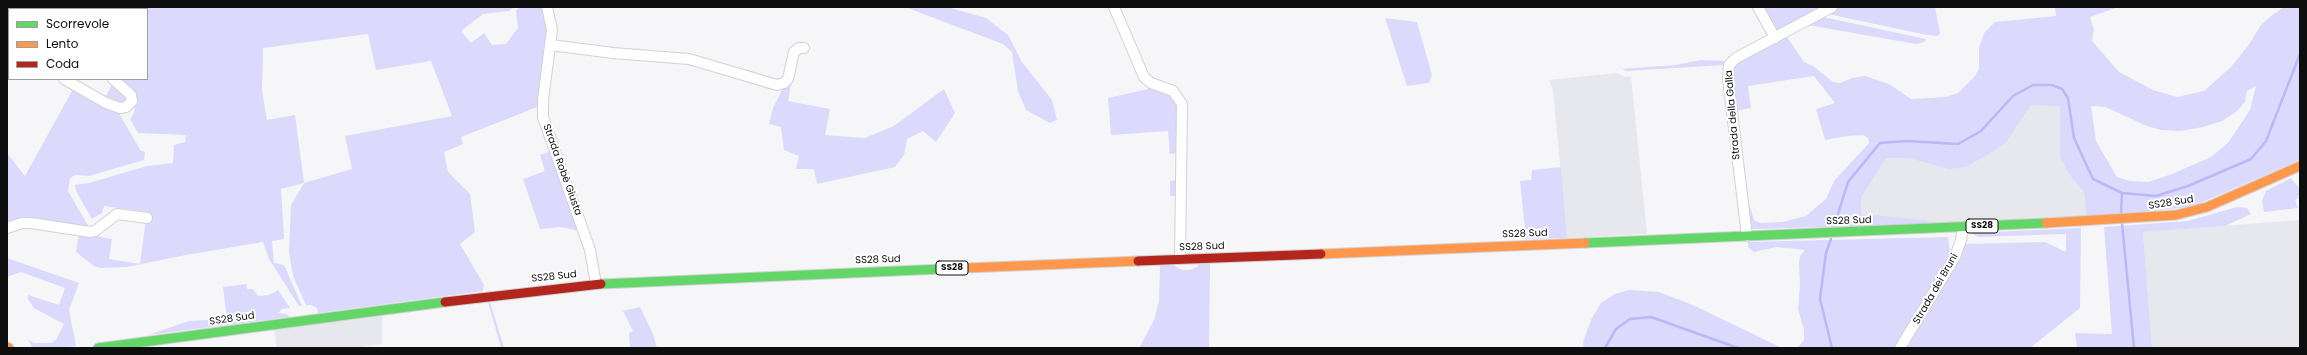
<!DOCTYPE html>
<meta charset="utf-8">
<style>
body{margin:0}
#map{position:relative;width:2307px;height:355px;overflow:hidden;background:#f6f6f8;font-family:Poppins,sans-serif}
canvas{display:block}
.frame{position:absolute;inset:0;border:8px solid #0e0e0f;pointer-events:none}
.legend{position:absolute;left:8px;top:8px;width:140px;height:72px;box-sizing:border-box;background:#fff;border:1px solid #9f9f9f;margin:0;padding:5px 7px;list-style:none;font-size:12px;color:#0e0e0f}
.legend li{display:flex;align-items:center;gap:8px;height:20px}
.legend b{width:20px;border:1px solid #9f9f9f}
</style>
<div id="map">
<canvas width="2307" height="355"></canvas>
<div class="frame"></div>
<ul class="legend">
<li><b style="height:5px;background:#63d668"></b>Scorrevole</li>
<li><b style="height:5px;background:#ff974d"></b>Lento</li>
<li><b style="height:5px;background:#b3261e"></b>Coda</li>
</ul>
</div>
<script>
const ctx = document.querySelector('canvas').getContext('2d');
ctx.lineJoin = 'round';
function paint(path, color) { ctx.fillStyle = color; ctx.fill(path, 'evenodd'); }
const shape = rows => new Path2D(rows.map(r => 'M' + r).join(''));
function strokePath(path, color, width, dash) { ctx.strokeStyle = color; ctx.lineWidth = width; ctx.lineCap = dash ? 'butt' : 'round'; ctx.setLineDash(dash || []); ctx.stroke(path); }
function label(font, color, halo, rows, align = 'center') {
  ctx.font = font + ' Poppins,sans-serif'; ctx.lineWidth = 4; ctx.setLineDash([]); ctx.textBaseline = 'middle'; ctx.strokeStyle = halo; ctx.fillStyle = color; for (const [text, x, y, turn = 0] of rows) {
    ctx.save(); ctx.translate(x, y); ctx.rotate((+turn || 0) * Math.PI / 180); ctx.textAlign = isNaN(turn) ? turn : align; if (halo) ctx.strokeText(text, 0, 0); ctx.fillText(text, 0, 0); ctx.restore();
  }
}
paint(shape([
 [1617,73,1625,77,1631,76,1647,234,1567,238,1553,90,1549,80],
 [2031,105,2060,105,2060,158,2071,177,2084,192,2086,217,1931,224,1861,214,1861,198,1886,158,1909,158,1948,169,2005,144],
 [2300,220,2300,348,2152,348,2143,232],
 [382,316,382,344,355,348,277,348,274,330]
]), '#e7e7ee');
paint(shape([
 [7,7,35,7,37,9,9,9,9,44,7,43],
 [82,7,514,7,509,11,483,14,461,31,471,43,484,33,492,45,506,44,518,28,516,10,520,7,545,7,549,22,540,106,461,137,463,144,444,152,448,172,470,194,475,232,460,244,484,285,483,291,318,313,317,308,311,305,306,305,293,276,289,252,291,205,304,183,281,189,284,239,272,241,274,263,284,265,302,306,299,306,269,259,263,242,186,255,127,267,100,268,94,266,76,252,79,233,112,239,109,259,140,264,147,212,104,206,102,213,92,219,76,191,75,185,89,183,147,166,173,163,174,145,185,142,186,135,138,133,130,119,134,113,136,102,119,79,147,79,147,9,83,9],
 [368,34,376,70,431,61,452,116,345,136,352,169,304,183,295,115,267,120,262,90,263,48],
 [905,7,947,7,986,18,1008,35,1022,62,1052,100,1057,120,1050,123,1026,110,1018,91,1012,52,1003,44],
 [1763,7,1825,7,1782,30,1777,30],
 [1839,7,1935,7,1940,33,1938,36,1927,35,1828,14],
 [2055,7,2118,7,2090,17,2094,30,2092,41,2119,72,2153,90,2177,97,2204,91,2232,66,2250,43,2261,25,2271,16,2284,7,2300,7,2300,160,2191,207,2086,217,2084,192,2071,177,2060,158,2060,106,2031,105,2005,144,1966,167,1948,169,1909,158,1886,158,1861,198,1861,214,1924,220,1931,224,1752,229,1749,226,1746,194,1754,220,1760,223,1783,222,1806,216,1826,199,1834,181,1869,143,1868,138,1863,135,1847,136,1825,140,1816,109,1835,103,1814,76,1748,86,1751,108,1735,111,1731,76,1735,63,1787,37,1804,62,1813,66,1833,82,1840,83,1852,78,1865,76,1889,84,1911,99,1946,97,1958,93,1975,76,1979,69,1979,48,1984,33,1995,22,2056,16],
 [2256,86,2250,110,2228,143,2211,157,2172,174,2148,182,2130,181,2117,177,2096,141,2091,106,2105,107,2147,126,2161,130,2180,131,2203,127,2222,121,2236,112,2245,102,2247,91],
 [1823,17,1926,39,1924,42,1916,44,1808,25],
 [1385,18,1417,22,1432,75,1429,83,1407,86],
 [1701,60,1727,61,1725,65,1627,71,1621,69,1676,65],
 [791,83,788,101,830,109,825,135,865,138,894,126,944,89,955,113,936,142,923,131,907,139,904,155,895,167,817,184,814,169,796,169,799,156,784,150,781,127,769,124,773,108,782,90],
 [112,84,128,98,124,105,105,98],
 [1153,88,1170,93,1177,101,1178,153,1170,154,1168,131,1111,135,1108,98],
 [75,89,117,110,141,151,145,152,144,160,89,176,75,175,70,178,68,191,90,229,7,225,7,153,25,176,72,91],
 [552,151,580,231,560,227,540,229,523,179,545,171,540,155],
 [1561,167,1567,238,1526,239,1520,181,1531,180,1532,170],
 [2291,178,2300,189,2300,197,2295,200,2298,208,2264,212,2262,201,2266,191],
 [1178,180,1177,196,1170,196,1170,181],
 [2237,207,2247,208,2251,214,2225,226,2143,232,2152,348,2077,348,2075,333,2112,334,2104,227,2188,221],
 [2081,228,2080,308,2030,348,1904,348,1964,244,2045,242,2066,252,2066,234,1978,237,1972,233],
 [1948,237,1951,258,1897,348,1797,348,1804,340,1804,330,1798,309,1800,285,1799,263,1800,256,1805,250,1777,247,1754,252,1748,247,1748,242],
 [7,258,79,283,69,310,76,346,50,348,32,347,28,339,34,343,51,343,56,340,64,324,34,308,28,299,28,295,59,305,65,288,21,272,7,277],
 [1200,263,1210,263,1209,348,1139,348,1154,320,1159,301,1160,265,1171,264,1182,270,1190,270,1197,267],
 [246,284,247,289,253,289,258,296,269,295,278,290,290,308,282,309,278,313,287,314,289,317,148,335,189,321,227,319,223,287],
 [1629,290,1659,292,1695,306,1782,348,1584,348,1583,342,1591,320,1601,303,1615,294],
 [488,302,490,302,504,348,501,348],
 [640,307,653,334,657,348,630,348,629,333,633,331,623,311]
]), '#dbd9fc');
strokePath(shape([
 [2121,212,2122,193],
 [2122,223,2134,348],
 [1834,227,1848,182,1880,143,1907,141,1958,144,1981,131,2013,96,2033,85,2052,85,2062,89,2068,98,2074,138,2093,179,2122,193,2156,196,2188,186,2251,159,2266,141,2300,54],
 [1831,239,1826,253,1820,299,1832,348],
 [1605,348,1616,329,1630,319,1651,317,1738,348]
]), '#bcb7f5', 2.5);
const street = shape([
 [78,7,79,9],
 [547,7,552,30,543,100,543,117,590,250,596,284],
 [1114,7,1144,77,1151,83,1173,91,1182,104,1180,259],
 [1758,7,1775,38],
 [551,45,613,53,689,59,777,85,784,83,788,79,794,52,799,48,804,48],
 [7,47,9,48],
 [64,79,106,103,120,108,126,107,132,101,131,95,113,79],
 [7,228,22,223,31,223,90,232,95,231,117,214,147,218],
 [1747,236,1728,79,1729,65,1736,58,1832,7],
 [1900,348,1955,257,1961,240,1963,227]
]);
const fast = shape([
 [1585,243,2046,223],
 [601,284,942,269],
 [98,348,445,302]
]);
const slow = shape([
 [2046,223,2176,215,2207,207,2300,166],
 [1321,254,1585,243],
 [942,269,1138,261],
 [7,347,9,348]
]);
const jam = shape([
 [1138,261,1321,254],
 [445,302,601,284]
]);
strokePath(street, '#d2d2d4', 12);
strokePath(fast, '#d2d2d4', 11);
strokePath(slow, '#d2d2d4', 11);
strokePath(jam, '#d2d2d4', 11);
strokePath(street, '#fefefe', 10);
strokePath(fast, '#63d668', 9);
strokePath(slow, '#ff974d', 9);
strokePath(jam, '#b3261e', 9);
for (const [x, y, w] of [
 [1982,226,32],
 [952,268,32]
]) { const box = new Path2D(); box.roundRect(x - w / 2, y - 7, w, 14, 3); ctx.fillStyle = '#fff'; ctx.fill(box); strokePath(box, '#0e0e0f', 1); }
label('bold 9px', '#0e0e0f', null, [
 ["SS28",1982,226],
 ["SS28",952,268]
]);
label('10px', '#0e0e0f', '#fff', [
 ["Strada della Galla",1733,115,-95],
 ["Strada Robè Giusta",562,170,70],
 ["SS28 Sud",2171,203,-9],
 ["SS28 Sud",1849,221,-2],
 ["SS28 Sud",1525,234,-2],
 ["SS28 Sud",1202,247,-2],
 ["SS28 Sud",878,260,-2],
 ["SS28 Sud",554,277,-6],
 ["Strada dei Bruni",1936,289,-60],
 ["SS28 Sud",232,319,-8]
]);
</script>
